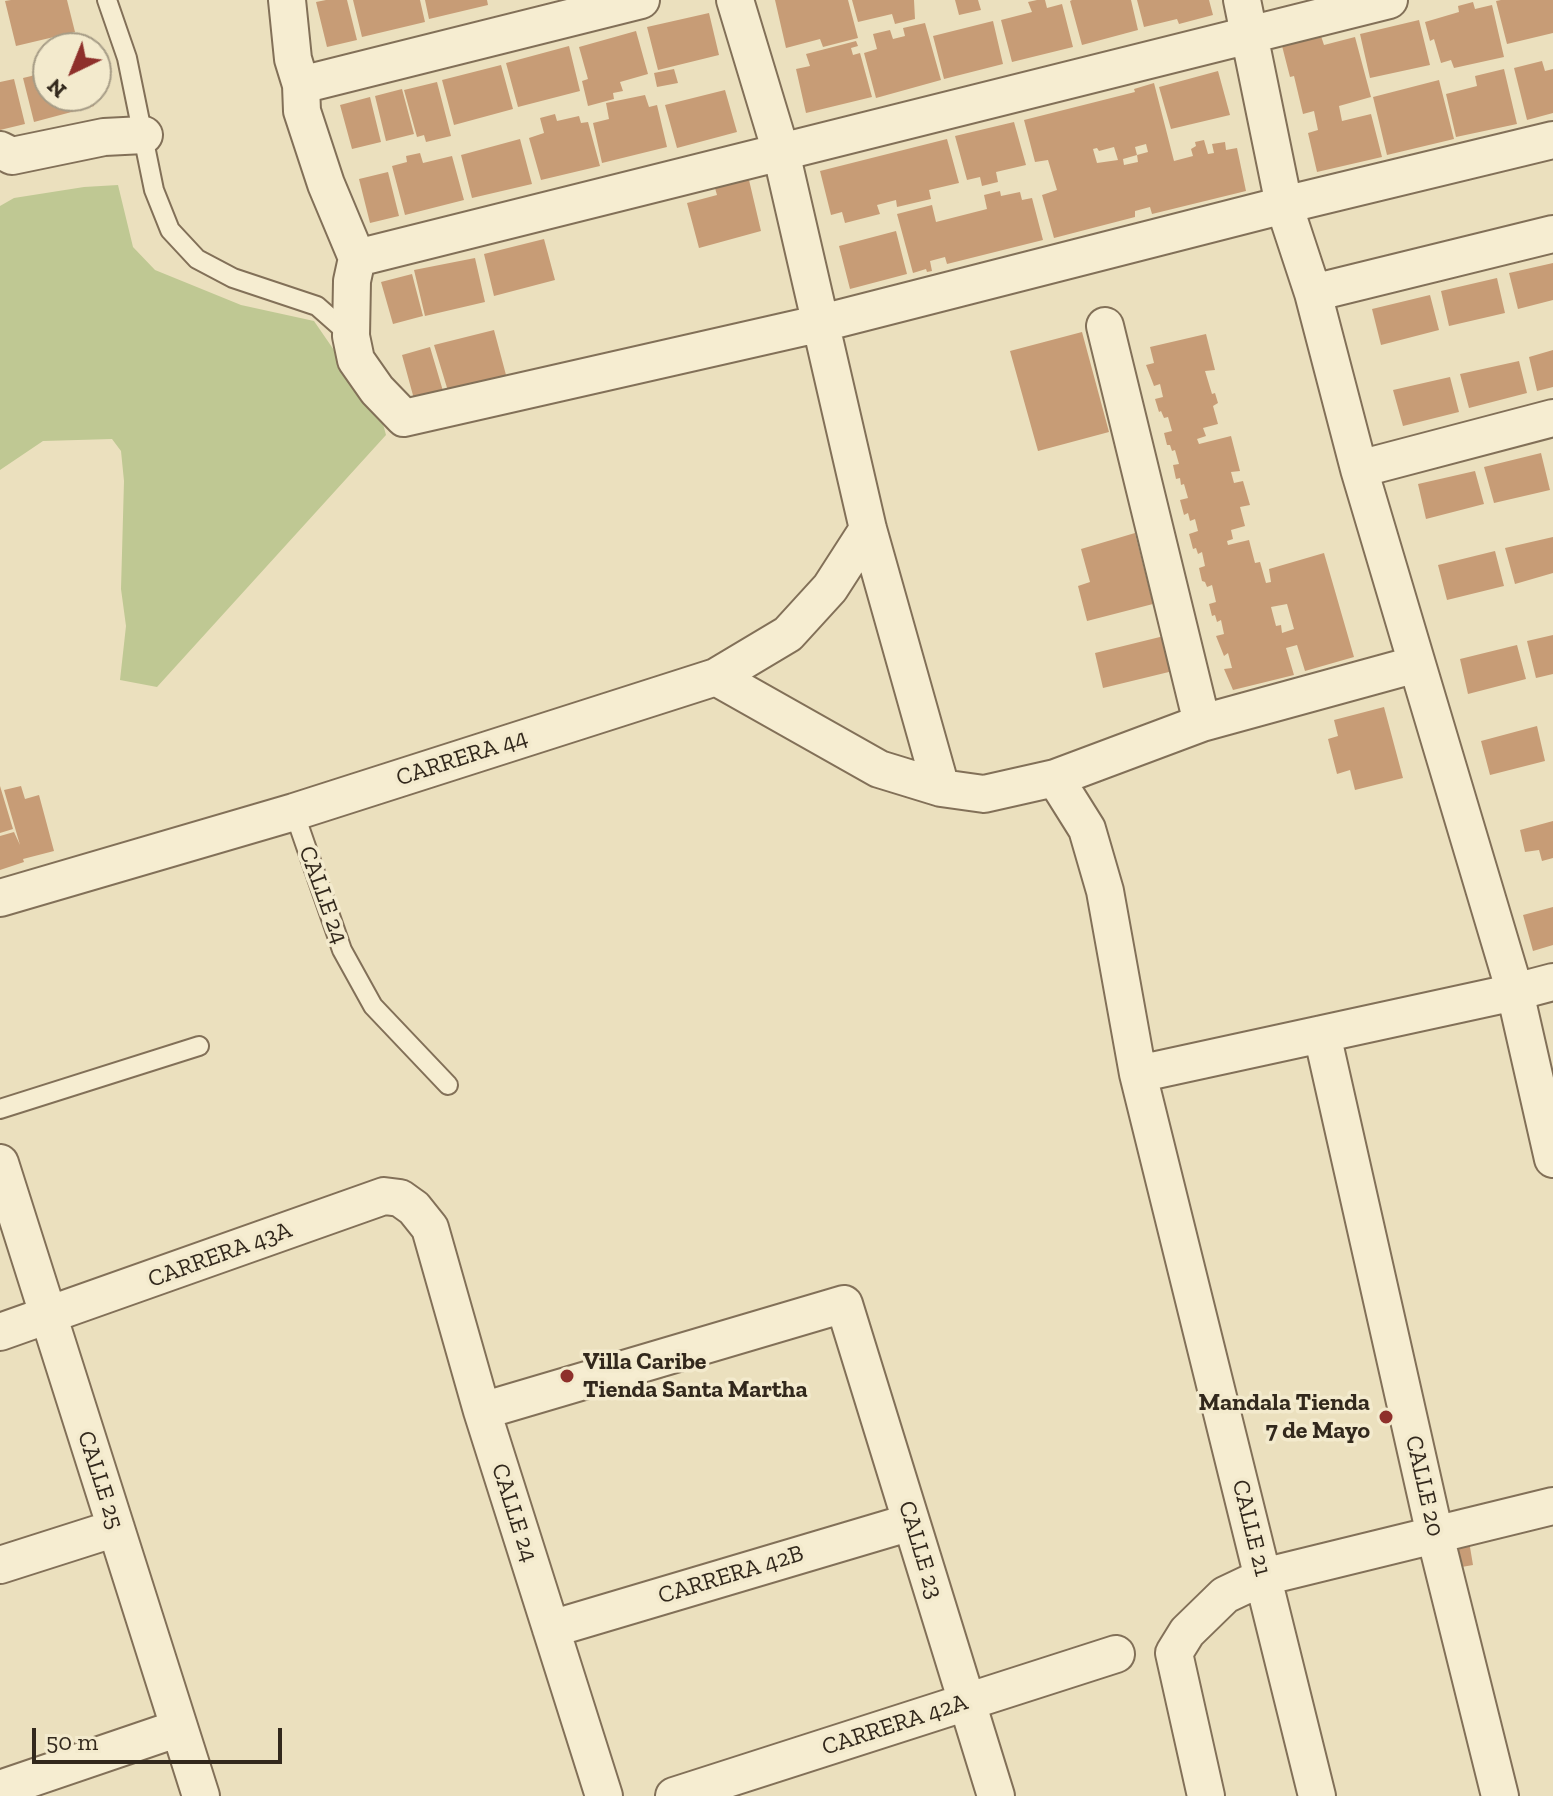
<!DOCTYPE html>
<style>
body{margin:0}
#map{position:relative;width:1553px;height:1796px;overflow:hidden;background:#ebe0be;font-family:"Zilla Slab",serif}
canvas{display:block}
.north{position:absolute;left:32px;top:32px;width:80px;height:80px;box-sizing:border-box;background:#f3eacd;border:2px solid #a69c86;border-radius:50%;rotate:223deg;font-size:22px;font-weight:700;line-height:32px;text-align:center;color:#32281c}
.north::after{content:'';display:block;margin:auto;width:28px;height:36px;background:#8e302b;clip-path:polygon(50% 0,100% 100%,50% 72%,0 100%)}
.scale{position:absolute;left:32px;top:1728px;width:250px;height:36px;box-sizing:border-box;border:4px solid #32281c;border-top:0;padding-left:10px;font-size:24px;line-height:28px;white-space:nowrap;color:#32281c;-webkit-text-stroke:6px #f3eacd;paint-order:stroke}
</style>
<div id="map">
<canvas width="1553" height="1796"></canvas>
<div class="north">N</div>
<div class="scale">50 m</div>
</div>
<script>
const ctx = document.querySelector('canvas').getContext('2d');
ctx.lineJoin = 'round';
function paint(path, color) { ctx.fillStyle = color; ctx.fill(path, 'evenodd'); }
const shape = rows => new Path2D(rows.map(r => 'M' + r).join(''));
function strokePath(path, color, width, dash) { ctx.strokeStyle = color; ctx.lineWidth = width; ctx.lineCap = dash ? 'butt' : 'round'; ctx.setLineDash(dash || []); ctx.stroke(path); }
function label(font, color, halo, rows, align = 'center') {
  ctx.font = font + ' "Zilla Slab",serif'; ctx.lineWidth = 7; ctx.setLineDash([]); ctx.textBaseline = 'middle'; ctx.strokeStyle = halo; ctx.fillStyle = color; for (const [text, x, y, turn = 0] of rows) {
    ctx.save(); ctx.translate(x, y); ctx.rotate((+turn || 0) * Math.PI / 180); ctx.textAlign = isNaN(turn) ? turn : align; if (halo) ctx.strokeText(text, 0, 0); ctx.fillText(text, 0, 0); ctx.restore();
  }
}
paint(shape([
 [118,185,133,247,155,270,241,305,314,321,382,420,386,435,157,687,120,680,126,626,121,589,124,481,121,451,112,439,43,441,0,470,0,206,14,198,84,187]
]), '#bfc893');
paint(shape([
 [11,0,67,0,75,32,16,46,5,1],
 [326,0,347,0,357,40,327,47,316,2],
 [353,0,420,0,425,22,362,37],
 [425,0,487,0,488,5,429,19],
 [775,0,848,0,858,38,823,47,820,39,786,48],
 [852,0,914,0,915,19,895,24,892,14,858,22],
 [955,0,978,0,981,10,959,15],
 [1037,0,1045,0,1047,8,1062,4,1073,47,1012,62,1001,20,1032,12,1028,2],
 [1072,0,1131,0,1138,30,1082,45,1070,1],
 [1137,0,1209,0,1213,15,1179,24,1177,19,1144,27],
 [1501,0,1553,0,1553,33,1507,44,1496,1],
 [1473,2,1475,9,1492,5,1504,57,1454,68,1451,60,1441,63,1434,39,1430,41,1425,22,1459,12,1458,6],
 [709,13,719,55,658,70,647,27],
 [1419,20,1430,65,1370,78,1360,34],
 [993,21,1003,64,944,79,933,36],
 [925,23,941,80,876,98,864,53,877,49,873,34,890,30,893,39,905,36,903,28],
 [636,31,648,74,620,82,623,91,613,93,614,99,588,106,582,81,588,79,579,47],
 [1320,33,1324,45,1355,37,1371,97,1339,106,1342,121,1371,114,1382,157,1317,172,1308,133,1318,130,1314,111,1303,114,1294,76,1290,77,1281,42],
 [856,41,858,46,851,48,853,55,860,53,872,97,806,113,796,69,810,66,806,54],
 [569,46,580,91,518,107,506,63],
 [1542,61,1545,71,1553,69,1553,113,1527,120,1514,68],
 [501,65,513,109,454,125,442,80],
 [674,69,678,83,657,87,654,73],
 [1504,69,1517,124,1456,137,1446,94,1477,86,1475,76],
 [1218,71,1230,115,1171,129,1159,87],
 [48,72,48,96,92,96,94,106,34,122,23,78],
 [14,79,25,124,0,130,0,82],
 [1439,80,1454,139,1387,155,1373,97],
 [437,82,451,136,426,142,424,135,417,137,404,90],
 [1154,83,1174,161,1193,156,1191,149,1196,146,1195,142,1204,140,1208,154,1214,153,1212,144,1225,142,1226,150,1237,148,1246,191,1152,214,1150,207,1135,211,1135,217,1054,238,1042,195,1057,190,1048,160,1035,162,1024,120,1135,92,1134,89],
 [1146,144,1148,152,1137,155,1135,147],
 [1114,147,1118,160,1097,163,1093,149,1097,148,1099,151],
 [1137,155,1138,162,1124,165,1123,159],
 [402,89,414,134,386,141,375,96],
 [725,90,737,132,677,148,665,105],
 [645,95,649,107,657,105,667,147,602,163,593,123,609,119,606,103],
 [370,97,381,142,352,149,340,105],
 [555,114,557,121,579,116,581,123,588,122,600,166,541,180,529,138,544,133,540,118],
 [1014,122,1026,165,996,172,998,182,982,186,980,177,967,180,955,136],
 [520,139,532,184,472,198,461,155],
 [947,139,959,183,929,190,931,199,897,207,896,200,877,205,880,214,845,223,842,212,831,215,820,171],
 [420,153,423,163,452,156,464,200,405,215,392,166,407,162,406,156],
 [388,172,399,216,370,223,359,179],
 [749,180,761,231,699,248,687,203,717,195,715,188],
 [1000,191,1001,196,1020,192,1022,200,1032,198,1043,240,947,264,945,257,930,261,932,271,927,272,926,269,913,273,897,214,932,205,936,222,987,209,984,195],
 [896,231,907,274,850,289,839,246],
 [544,239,555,280,494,296,484,254],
 [475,258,485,302,425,316,414,270],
 [1553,263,1553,300,1518,309,1509,273],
 [412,274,423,316,393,324,381,282],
 [1497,278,1505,313,1449,326,1441,291],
 [1430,295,1439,330,1381,345,1372,309],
 [494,330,506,375,448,391,434,345],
 [1082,332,1109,432,1038,451,1010,351],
 [1206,334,1215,370,1205,371,1212,394,1215,393,1218,403,1213,406,1218,424,1203,428,1206,436,1197,439,1199,444,1231,436,1240,471,1231,472,1234,483,1243,481,1250,505,1240,507,1245,526,1231,530,1233,539,1227,541,1228,545,1249,540,1255,563,1260,562,1266,583,1271,582,1269,569,1324,553,1354,657,1305,671,1297,645,1286,648,1294,675,1233,690,1224,669,1232,668,1228,653,1224,656,1216,636,1224,634,1221,620,1217,622,1215,615,1212,616,1209,604,1216,602,1212,585,1207,587,1205,582,1202,581,1199,568,1205,566,1202,552,1198,554,1196,548,1193,549,1189,534,1198,531,1195,519,1190,521,1188,513,1184,515,1180,500,1188,498,1184,484,1181,485,1180,478,1176,479,1173,465,1179,464,1175,450,1172,451,1170,445,1167,445,1164,433,1172,431,1168,417,1164,418,1161,411,1159,412,1155,399,1163,397,1160,384,1154,386,1146,365,1154,363,1150,347],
 [1287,604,1294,629,1282,633,1281,625,1276,626,1271,607],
 [430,347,443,391,414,399,402,355],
 [1553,350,1553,387,1537,391,1529,357],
 [1519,361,1527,393,1469,408,1460,374],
 [1450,377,1459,412,1403,426,1393,390],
 [1541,453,1550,490,1494,503,1484,467],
 [1475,471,1484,504,1426,519,1418,484],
 [1135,533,1153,604,1087,621,1078,586,1090,582,1081,549],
 [1553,537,1553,573,1515,584,1505,548],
 [1495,551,1504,586,1447,600,1438,565],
 [1553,635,1553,674,1536,678,1527,641],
 [1164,636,1173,671,1103,688,1095,653],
 [1517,645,1526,679,1468,694,1460,659],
 [1384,707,1403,778,1355,790,1350,770,1337,774,1328,739,1338,736,1334,720],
 [1537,726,1545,761,1490,775,1481,741],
 [0,786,13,829,0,833],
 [21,786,25,799,39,795,54,851,23,859,24,862,0,870,0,836,14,832,20,845,4,790],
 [1553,821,1553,858,1542,861,1539,850,1525,852,1520,830],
 [1553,907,1553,945,1533,951,1523,915],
 [1468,1535,1473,1565,1456,1568,1427,1559]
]), '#c79c76');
const service = shape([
 [107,0,127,58,154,190,170,230,197,259,233,278,317,306,351,336],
 [294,812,342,950,373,1006,448,1085],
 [0,1109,199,1046]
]);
const minor = shape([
 [287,0,293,59,301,85,302,111,326,184,357,258,352,281,351,336,356,360,377,390,404,418,822,323,1284,205,1553,140],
 [735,0,781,152,868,529,941,788],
 [301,85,641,0],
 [0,150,12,156,104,137,144,135],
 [357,258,1389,0],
 [1313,293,1553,234],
 [1105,326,1202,723],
 [1359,469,1553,418],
 [1417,664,1515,992,1553,1159],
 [716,677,879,769,941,788,984,794,1055,778,1202,723,1417,664,1359,469,1313,293,1284,205,1242,0],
 [1055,778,1087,829,1105,891,1138,1074,1317,1796],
 [0,898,294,812,716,677,788,634,830,588,868,529],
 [1322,1034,1435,1535,1500,1796],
 [1138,1074,1515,992,1553,982],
 [0,1163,201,1796],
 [0,1332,384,1196,400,1198,414,1208,430,1228,482,1411,604,1796],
 [482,1411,844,1304,996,1796],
 [0,1565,116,1528],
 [551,1629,911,1522],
 [0,1789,179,1728],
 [674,1796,1116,1654],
 [1206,1796,1174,1653,1187,1632,1225,1595,1263,1577,1553,1506]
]);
strokePath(service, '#827058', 22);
strokePath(minor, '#827058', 40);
strokePath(service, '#f6edd1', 18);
strokePath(minor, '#f6edd1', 36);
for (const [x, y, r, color] of [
 [567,1376,8,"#8e302b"],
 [1386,1417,8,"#8e302b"]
]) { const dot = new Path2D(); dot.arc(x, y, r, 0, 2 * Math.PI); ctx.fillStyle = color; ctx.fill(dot); strokePath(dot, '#f3eacd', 3); }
label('24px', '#32281c', '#f3eacd', [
 ["CARRERA 44",462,758,-18],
 ["CALLE 24",323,895,70],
 ["CARRERA 43A",220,1255,-20],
 ["CALLE 25",100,1480,72],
 ["CALLE 20",1424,1486,77],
 ["CALLE 24",514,1513,72],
 ["CALLE 21",1251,1528,76],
 ["CALLE 23",920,1550,73],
 ["CARRERA 42B",731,1575,-17],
 ["CARRERA 42A",895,1725,-18]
]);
label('bold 24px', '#32281c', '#f3eacd', [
 ["Villa Caribe",583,1362],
 ["Tienda Santa Martha",583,1390],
 ["Mandala Tienda",1370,1403,"right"],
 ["7 de Mayo",1370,1431,"right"]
], 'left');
</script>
